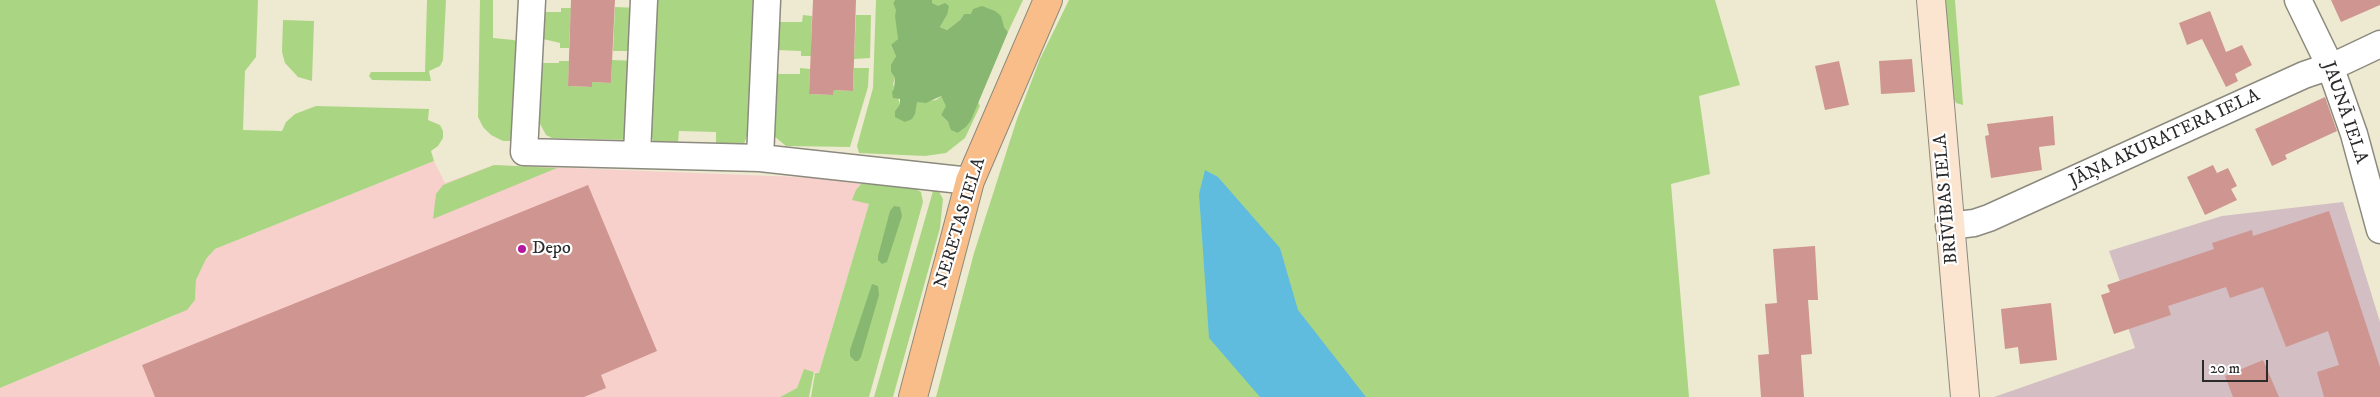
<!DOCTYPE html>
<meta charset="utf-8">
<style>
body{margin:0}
#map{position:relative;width:2380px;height:397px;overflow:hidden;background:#eeead1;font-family:"IM FELL DW Pica",serif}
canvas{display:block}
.scale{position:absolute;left:2202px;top:360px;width:66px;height:22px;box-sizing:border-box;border:2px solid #2b2b2b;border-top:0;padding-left:6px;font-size:15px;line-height:18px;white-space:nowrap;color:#2b2b2b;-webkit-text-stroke:4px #fff;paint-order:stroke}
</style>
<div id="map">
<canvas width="2380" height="397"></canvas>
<div class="scale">20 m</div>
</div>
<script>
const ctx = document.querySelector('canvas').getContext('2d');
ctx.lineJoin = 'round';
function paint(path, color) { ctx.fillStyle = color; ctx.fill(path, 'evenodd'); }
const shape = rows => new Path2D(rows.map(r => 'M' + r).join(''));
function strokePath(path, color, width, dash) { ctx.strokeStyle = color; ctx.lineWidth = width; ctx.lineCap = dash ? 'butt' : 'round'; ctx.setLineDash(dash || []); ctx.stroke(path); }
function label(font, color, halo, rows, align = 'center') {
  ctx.font = font + ' "IM FELL DW Pica",serif'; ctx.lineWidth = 4.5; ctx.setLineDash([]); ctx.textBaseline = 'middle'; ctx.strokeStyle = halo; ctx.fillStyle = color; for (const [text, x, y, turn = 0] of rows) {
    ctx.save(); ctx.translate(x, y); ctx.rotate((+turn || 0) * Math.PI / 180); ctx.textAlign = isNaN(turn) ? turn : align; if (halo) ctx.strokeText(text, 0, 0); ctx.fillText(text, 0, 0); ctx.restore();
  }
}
paint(shape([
 [434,161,445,183,494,165,823,178,861,184,858,187,869,204,819,373,804,370,797,388,780,397,0,397,0,388,176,315,195,300,196,280,206,259,215,249]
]), '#f7d0cc');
paint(shape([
 [2343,202,2380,322,2380,397,1994,397,2135,348,2116,291,2122,287,2109,251,2222,216]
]), '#d2bec3');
paint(shape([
 [0,0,258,0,256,57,245,71,243,130,282,131,286,122,295,114,316,106,429,109,428,120,440,125,443,131,443,138,438,146,431,151,434,161,215,249,206,259,196,280,195,300,187,310,0,388],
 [427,0,446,0,443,60,440,66,429,71,431,81,372,80,369,76,371,72,425,72],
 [480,0,493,0,493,38,514,40,518,43,513,141,503,141,491,135,483,127,478,117],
 [653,0,753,0,748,133,744,144,716,143,716,132,679,131,678,142,653,141,649,127],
 [876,0,895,0,893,3,897,10,898,39,891,46,896,55,891,72,895,78,893,84,900,104,895,111,917,102,936,100,941,96,947,106,941,115,958,133,966,127,978,102,980,106,965,138,946,153,925,156,859,153,857,146,873,88],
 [932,0,1023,0,1008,32,1004,27,971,14,964,14,960,20,947,30,940,27,947,15,932,3],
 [1069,0,1715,0,1740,85,1699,96,1710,174,1671,184,1689,397,936,397,974,253,1017,119,1040,59],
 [1945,0,1955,0,1963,105,1956,103,1952,95],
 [615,7,640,8,638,51,613,51],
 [561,8,571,8,569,48,560,48,560,43,543,39,544,12,561,12],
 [803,15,812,16,811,56,801,56,801,51,776,50,777,22,802,22],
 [856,15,871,15,870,58,854,59],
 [283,20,314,21,312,81,298,77,285,63,282,52],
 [612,60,638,61,631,140,552,138,546,135,539,122,542,63,559,63,559,61,569,61,568,86,592,87,592,82,611,83],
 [800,68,810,69,809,94,833,95,834,90,853,91,854,68,869,68,868,87,850,147,786,146,774,136,775,74,800,74],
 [494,165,557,168,433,219,436,194,443,185],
 [861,184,909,185,921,192,923,202,869,397,811,397,815,373,819,373,869,204,852,200,856,190],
 [935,184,943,199,940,228,893,397,874,397],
 [804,369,814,372,809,397,780,397,797,388]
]), '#aad683');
paint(shape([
 [895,0,932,0,932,3,938,6,945,3,949,6,947,15,940,27,947,30,960,20,964,14,971,14,973,9,982,6,995,11,1001,16,1004,27,1008,32,971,120,966,127,958,133,951,130,948,122,941,115,946,106,941,96,926,103,917,102,915,114,912,119,905,122,895,117,895,111,900,104,900,99,893,98,892,92,894,89,895,78,891,72,891,65,896,56,891,45,898,39,895,16,896,10,893,3],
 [894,206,900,207,902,216,887,262,882,264,878,260,878,256,890,211],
 [872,284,878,286,879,295,861,357,858,361,855,361,850,356,850,350]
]), '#87b771');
paint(shape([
 [1205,170,1218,177,1280,248,1298,310,1366,397,1260,397,1209,338,1199,194]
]), '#60bcde');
paint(shape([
 [571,0,615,0,611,83,592,82,592,87,568,86],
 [813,0,856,0,853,91,834,90,833,95,809,94],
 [2331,0,2380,0,2380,5,2341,22],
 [2210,11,2226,52,2242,45,2252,65,2235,74,2238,81,2226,87,2202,39,2187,45,2179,23],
 [1912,59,1915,92,1881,94,1879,61],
 [1839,61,1849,105,1825,110,1815,66],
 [2325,97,2337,131,2285,155,2287,159,2272,166,2255,129],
 [2053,116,2055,145,2039,147,2042,170,1991,178,1985,136,1989,135,1987,124],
 [2213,165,2217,173,2228,168,2237,186,2231,189,2237,200,2205,215,2187,177],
 [588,185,657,351,601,375,606,388,584,397,155,397,142,365],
 [2329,211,2380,367,2380,397,2324,397,2317,372,2339,365,2328,331,2286,347,2263,287,2230,298,2226,287,2168,306,2171,315,2114,334,2101,295,2110,292,2107,285,2214,249,2212,243,2252,230,2253,236],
 [1815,246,1818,300,1808,300,1812,354,1801,355,1804,397,1761,397,1758,355,1769,354,1765,304,1777,303,1773,249],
 [2051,303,2057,360,2020,364,2018,347,2005,349,2001,309],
 [2263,360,2279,397,2233,397,2225,376]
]), '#cf9590');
const street = shape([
 [532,0,524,152,760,158,970,181],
 [2298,0,2330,66,2354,134,2380,230],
 [637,154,644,0],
 [760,158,767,0],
 [1949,226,1974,223,1989,218,2304,75,2342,62,2380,44]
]);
const secondary = shape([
 [1931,0,1965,397]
]);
const primary = shape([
 [913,397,970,181,1048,0]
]);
strokePath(street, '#8c8a7e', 29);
strokePath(secondary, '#8c8a7e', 30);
strokePath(primary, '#8c8a7e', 30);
strokePath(street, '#fff', 26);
strokePath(secondary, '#fce5d0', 28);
strokePath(primary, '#f8bd89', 28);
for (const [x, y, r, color] of [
 [522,249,5,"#b5179e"]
]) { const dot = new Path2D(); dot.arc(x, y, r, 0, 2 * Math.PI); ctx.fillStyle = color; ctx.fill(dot); strokePath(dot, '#fff', 2); }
label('18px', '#2b2b2b', '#fff', [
 ["JAUNĀ IELA",2344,113,71],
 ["JĀŅA AKURATERA IELA",2165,139,-25],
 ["BRĪVĪBAS IELA",1947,199,-95],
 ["NERETAS IELA",961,223,-73]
]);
label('18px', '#2b2b2b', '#fff', [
 ["Depo",532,249]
], 'left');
</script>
